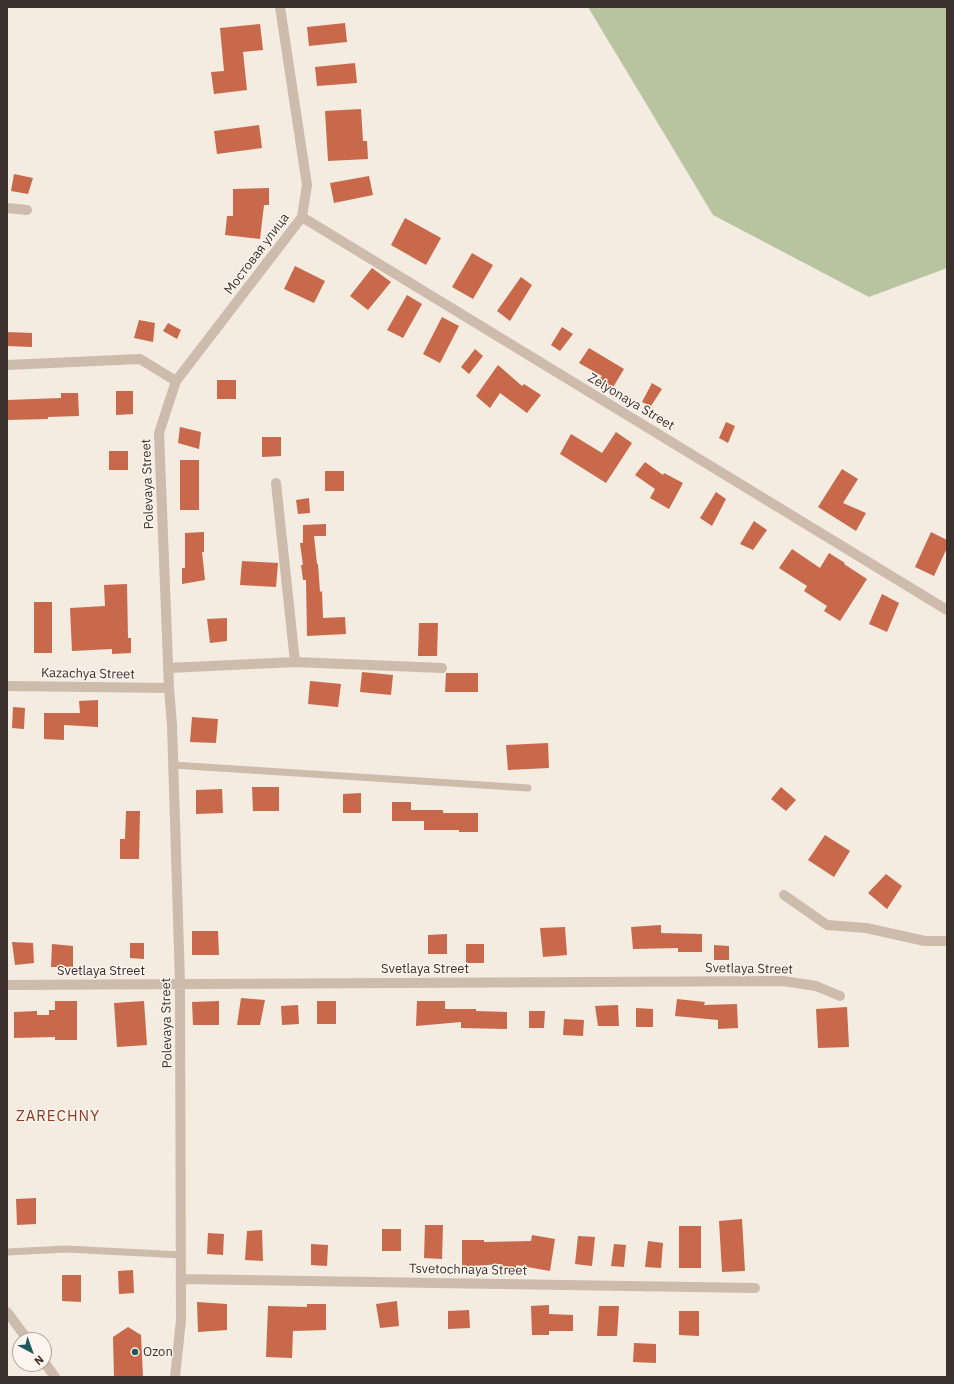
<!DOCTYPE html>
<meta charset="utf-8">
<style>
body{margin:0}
#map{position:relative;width:954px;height:1384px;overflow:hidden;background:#f4ebe1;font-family:"IBM Plex Sans",sans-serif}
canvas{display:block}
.frame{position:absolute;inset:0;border:8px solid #3b302b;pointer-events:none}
.north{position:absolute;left:12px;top:1332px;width:40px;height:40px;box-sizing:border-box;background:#fbf5ee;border:1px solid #aea6a0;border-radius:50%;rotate:139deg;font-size:11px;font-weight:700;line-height:16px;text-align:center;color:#3b302b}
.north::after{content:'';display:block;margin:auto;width:14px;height:18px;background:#1f5a5e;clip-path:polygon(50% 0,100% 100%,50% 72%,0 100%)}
</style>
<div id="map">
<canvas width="954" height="1384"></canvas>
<div class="frame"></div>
<div class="north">N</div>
</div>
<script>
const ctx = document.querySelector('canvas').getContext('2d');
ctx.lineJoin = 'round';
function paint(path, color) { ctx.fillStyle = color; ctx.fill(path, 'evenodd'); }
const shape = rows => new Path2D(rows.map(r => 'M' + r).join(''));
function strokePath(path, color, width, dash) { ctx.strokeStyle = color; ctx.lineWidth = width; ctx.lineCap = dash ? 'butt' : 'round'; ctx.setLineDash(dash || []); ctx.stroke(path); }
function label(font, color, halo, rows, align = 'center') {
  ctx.font = font + ' "IBM Plex Sans",sans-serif'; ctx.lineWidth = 3; ctx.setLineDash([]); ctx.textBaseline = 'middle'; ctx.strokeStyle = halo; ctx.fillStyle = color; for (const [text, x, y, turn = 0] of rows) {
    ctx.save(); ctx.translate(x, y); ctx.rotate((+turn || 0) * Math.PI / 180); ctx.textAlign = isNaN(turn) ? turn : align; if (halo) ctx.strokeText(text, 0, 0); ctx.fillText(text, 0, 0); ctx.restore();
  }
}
paint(shape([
 [588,7,947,7,947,268,869,297,713,215]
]), '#b8c4a0');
paint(shape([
 [345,23,347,42,309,46,307,27],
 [260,24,263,50,243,52,247,90,214,94,211,72,224,71,220,28],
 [355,63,357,83,317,86,315,67],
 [361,109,363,141,367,141,368,159,328,161,325,111],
 [259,125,262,148,217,154,214,131],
 [14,174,33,178,28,194,11,191],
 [369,176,373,195,334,203,330,183],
 [269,188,269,205,264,205,260,239,225,235,227,216,233,216,233,189],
 [405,218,441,238,426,265,391,245],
 [472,253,493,265,473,299,452,287],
 [295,266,325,281,314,303,284,289],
 [372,268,391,282,368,310,350,296],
 [521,277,532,285,510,321,497,311],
 [407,295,422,304,403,338,387,330],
 [442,317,459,326,440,363,423,354],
 [139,320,155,323,153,342,134,338],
 [168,323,181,330,177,339,163,331],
 [562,327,573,334,560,351,551,345],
 [7,332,32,333,32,347,7,346],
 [589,348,624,369,612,389,599,380,602,376,579,363],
 [475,349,483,356,469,374,461,367],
 [498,365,522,386,524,384,541,395,527,413,500,393,490,408,476,396],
 [217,380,236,380,236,399,217,399],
 [652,383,662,389,651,406,642,402],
 [116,391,133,391,133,414,116,415],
 [61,393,78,393,79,416,48,417,48,419,7,420,7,400,61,398],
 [726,422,735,426,728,443,719,438],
 [180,427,201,432,199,449,178,443],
 [616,432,632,443,606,483,560,454,571,434,602,453],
 [262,437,281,437,281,456,262,457],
 [109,451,128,451,128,470,109,470],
 [180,460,199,460,199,510,180,510],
 [645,462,663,475,664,473,683,483,669,509,650,498,655,489,635,475],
 [842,469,858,479,843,503,866,513,856,531,818,507],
 [325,471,344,471,344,491,325,491],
 [716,492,726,499,712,526,700,518],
 [309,498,310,513,298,514,296,500],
 [754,521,767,530,753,550,740,544],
 [326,524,326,536,314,536,317,564,318,564,320,592,322,591,323,618,345,617,346,634,307,636,306,580,303,580,301,565,303,565,300,543,303,543,303,525],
 [204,532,204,552,202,552,205,580,182,584,182,568,185,568,185,533],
 [931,532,947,540,947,548,934,576,915,567],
 [792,549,820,568,829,553,845,563,844,564,867,579,840,621,824,611,827,606,804,591,807,586,779,568],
 [242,561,278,563,276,587,240,585],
 [127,584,128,638,131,638,131,653,112,654,112,649,72,651,70,608,105,606,104,585],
 [882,594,899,603,887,632,869,624],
 [34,602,52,602,52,653,34,653],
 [227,618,227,641,210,643,207,619],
 [419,623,438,623,437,656,418,656],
 [362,672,393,675,391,695,360,692],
 [446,673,478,673,478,692,445,692],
 [310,681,341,684,338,707,308,704],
 [98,700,98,727,64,725,64,740,44,739,44,713,80,713,79,701],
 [13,707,25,708,24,729,12,728],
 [192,717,218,719,216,743,190,742],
 [548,743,549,768,508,770,506,745],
 [252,787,279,787,279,811,253,811],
 [781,787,796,800,786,811,771,799],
 [222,789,223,813,196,814,196,790],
 [361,793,361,813,343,813,343,794],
 [392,802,411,802,411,810,443,810,443,813,478,813,478,832,459,832,459,830,424,830,424,821,392,821],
 [126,811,140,811,139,859,120,859,120,839,125,839],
 [825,835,850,851,834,877,808,860],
 [886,874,902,886,887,909,868,893],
 [661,925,661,933,702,934,702,952,678,952,678,948,633,949,631,927],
 [565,927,567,955,543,957,540,928],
 [192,931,218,931,219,955,192,955],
 [447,934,447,954,428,954,428,935],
 [12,942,33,943,34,963,15,965],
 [130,943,144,943,144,959,130,958],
 [52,944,73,946,73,967,51,967],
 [466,944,484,944,484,963,466,963],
 [714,945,729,946,729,960,714,960],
 [241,998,265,1000,260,1025,237,1025],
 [677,999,705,1002,704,1005,737,1004,738,1028,718,1029,718,1020,675,1016],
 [55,1001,77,1001,77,1040,55,1040,55,1037,14,1038,14,1012,37,1011,37,1015,49,1015,49,1010,55,1010],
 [144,1001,147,1045,117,1047,114,1003],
 [219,1001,219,1025,193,1025,192,1002],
 [317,1001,336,1001,336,1024,317,1024],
 [417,1001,445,1001,445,1009,476,1009,476,1011,507,1012,507,1029,461,1028,461,1022,416,1026],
 [298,1005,299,1024,282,1025,281,1006],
 [618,1005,619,1026,598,1026,595,1006],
 [847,1007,849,1047,818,1048,816,1009],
 [636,1008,653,1009,653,1027,636,1027],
 [529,1011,545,1011,544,1028,529,1028],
 [564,1019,584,1020,583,1036,563,1035],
 [36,1198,36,1224,17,1225,16,1199],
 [742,1219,745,1271,722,1272,719,1221],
 [425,1225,443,1225,442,1259,424,1258],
 [679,1226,701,1226,701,1268,679,1268],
 [382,1229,401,1229,401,1251,382,1251],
 [262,1230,263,1261,245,1260,247,1231],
 [208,1233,224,1234,223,1255,207,1254],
 [532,1235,555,1239,550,1271,516,1265,516,1268,500,1268,500,1264,462,1267,462,1240,484,1240,484,1242,531,1241],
 [578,1236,595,1237,592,1266,575,1264],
 [648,1241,663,1243,661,1268,645,1267],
 [311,1244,328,1245,327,1266,311,1265],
 [614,1244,626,1245,624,1267,611,1266],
 [133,1270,134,1293,119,1294,118,1271],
 [62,1275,81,1275,81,1302,62,1301],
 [397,1301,399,1326,380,1328,376,1304],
 [197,1302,227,1304,227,1330,198,1332],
 [307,1304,326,1304,326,1330,293,1331,292,1358,266,1357,268,1306,307,1307],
 [549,1305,549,1314,573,1315,573,1331,549,1331,549,1335,532,1335,531,1306],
 [599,1306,619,1306,617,1336,597,1336],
 [469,1310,470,1328,448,1329,448,1311],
 [679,1311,699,1311,699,1336,679,1335],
 [128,1327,141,1335,143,1377,114,1377,113,1337],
 [634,1343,656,1344,656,1363,633,1362]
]), '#c8694b');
strokePath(shape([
 [173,765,528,788],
 [7,1252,66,1249,182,1255]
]), '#cdbbac', 7);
strokePath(shape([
 [7,208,27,210],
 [302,217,947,610],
 [7,365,140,359,176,381],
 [276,483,295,662],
 [168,668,295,662,442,668],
 [7,686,169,688],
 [784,895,827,925,866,928,925,941,947,941],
 [7,985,783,981,816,986,840,996],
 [181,1279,755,1288],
 [7,1312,28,1340],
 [44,1362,55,1377],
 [175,1377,181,1320,180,983,172,725,169,688,159,433,176,381,302,217,307,185,280,7]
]), '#cdbbac', 10);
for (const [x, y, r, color] of [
 [135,1352,4,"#1f5a5e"]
]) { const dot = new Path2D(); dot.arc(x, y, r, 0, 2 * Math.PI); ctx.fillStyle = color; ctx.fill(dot); strokePath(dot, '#fbf5ee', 1.5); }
label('13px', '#3b302b', '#fbf5ee', [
 ["Мостовая улица",257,254,-53],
 ["Zelyonaya Street",631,402,31],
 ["Polevaya Street",148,484,-92],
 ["Kazachya Street",88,674,1],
 ["Svetlaya Street",425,969],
 ["Svetlaya Street",749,969,1],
 ["Svetlaya Street",101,971],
 ["Polevaya Street",167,1023,-91],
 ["Tsvetochnaya Street",468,1270,1]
]);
label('13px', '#3b302b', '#fbf5ee', [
 ["Ozon",143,1352]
], 'left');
ctx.letterSpacing = '1px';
label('15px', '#8c3b22', '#fbf5ee', [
 ["ZARECHNY",58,1117]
]);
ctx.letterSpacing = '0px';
</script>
